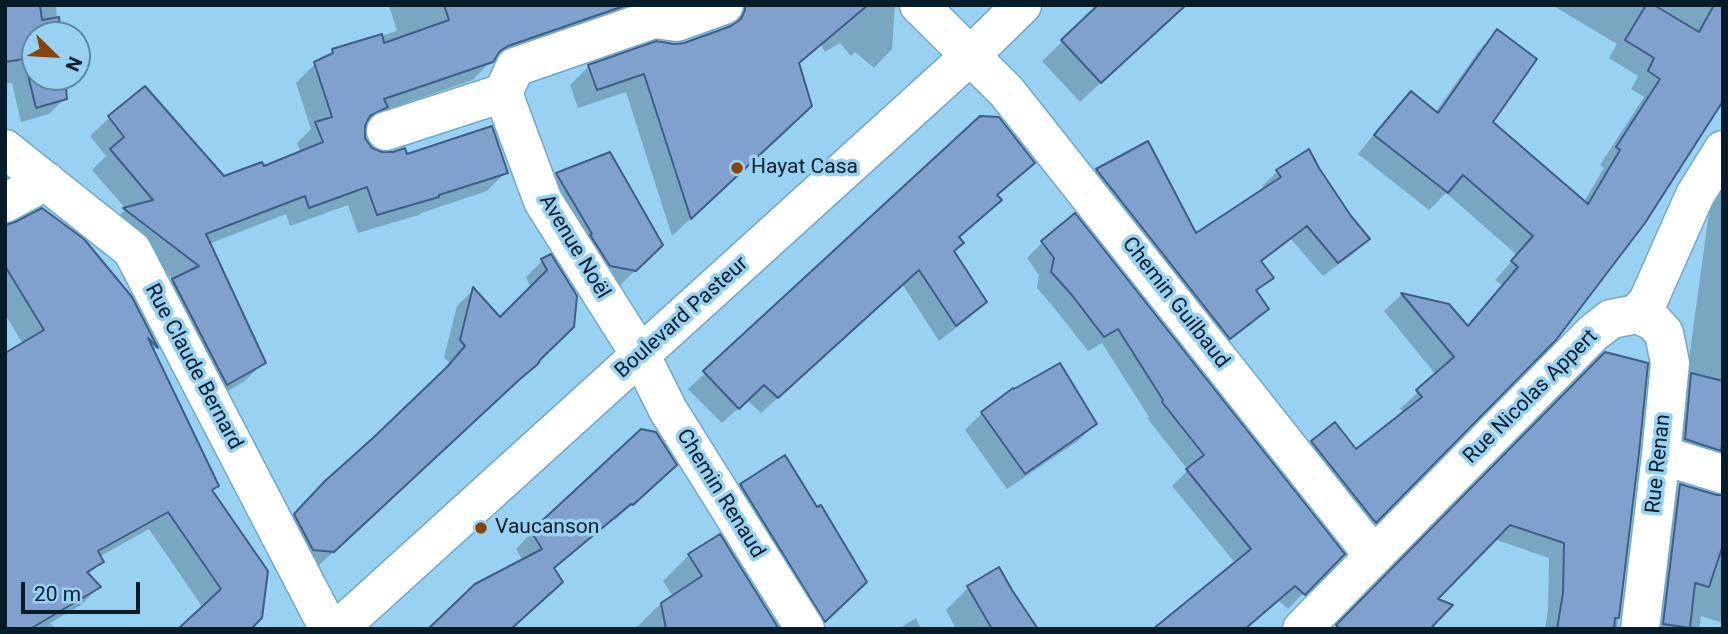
<!DOCTYPE html>
<meta charset="utf-8">
<style>
body{margin:0}
#map{position:relative;width:1728px;height:634px;overflow:hidden;background:#98d1f2;font-family:Roboto,sans-serif}
canvas{display:block}
.frame{position:absolute;inset:0;border:7px solid #061c29;pointer-events:none}
.north{position:absolute;left:21px;top:21px;width:70px;height:70px;box-sizing:border-box;background:#98d1f2;border:2px solid #5e89a2;border-radius:50%;rotate:114deg;font-size:19px;font-weight:700;line-height:28px;text-align:center;color:#061c29}
.north::after{content:'';display:block;margin:auto;width:24px;height:32px;background:#85450b;clip-path:polygon(50% 0,100% 100%,50% 72%,0 100%)}
.scale{position:absolute;left:21px;top:582px;width:119px;height:32px;box-sizing:border-box;border:4px solid #061c29;border-top:0;padding-left:9px;font-size:21px;line-height:24px;white-space:nowrap;color:#061c29;-webkit-text-stroke:5px #98d1f2;paint-order:stroke}
</style>
<div id="map">
<canvas width="1728" height="634"></canvas>
<div class="frame"></div>
<div class="north">N</div>
<div class="scale">20 m</div>
</div>
<script>
const ctx = document.querySelector('canvas').getContext('2d');
ctx.lineJoin = 'round';
function paint(path, color) { ctx.fillStyle = color; ctx.fill(path, 'evenodd'); }
const shape = rows => new Path2D(rows.map(r => 'M' + r).join(''));
function strokePath(path, color, width, dash) { ctx.strokeStyle = color; ctx.lineWidth = width; ctx.lineCap = dash ? 'butt' : 'round'; ctx.setLineDash(dash || []); ctx.stroke(path); }
function label(font, color, halo, rows, align = 'center') {
  ctx.font = font + ' Roboto,sans-serif'; ctx.lineWidth = 7; ctx.setLineDash([]); ctx.textBaseline = 'middle'; ctx.strokeStyle = halo; ctx.fillStyle = color; for (const [text, x, y, turn = 0] of rows) {
    ctx.save(); ctx.translate(x, y); ctx.rotate((+turn || 0) * Math.PI / 180); ctx.textAlign = isNaN(turn) ? turn : align; if (halo) ctx.strokeText(text, 0, 0); ctx.fillText(text, 0, 0); ctx.restore();
  }
}
paint(shape([
 [5,5,56,5,58,35,35,35,35,77,62,77,64,99,49,114,21,122,12,83,5,83],
 [389,5,689,5,626,17,488,64,473,80,382,111,363,128,364,139,371,149,382,154,406,156,506,172,487,191,421,213,419,215,358,233,348,205,290,226,286,214,209,244,264,362,245,381,208,403,154,299,173,279,106,228,126,209,92,170,106,156,90,136,109,118,144,89,224,178,263,168,301,153,297,143,311,129,296,83,315,64,325,59,333,51,397,31],
 [716,5,895,5,892,49,874,68,855,52,851,56,840,43,825,52,821,45,797,65,791,125,672,236,626,92,578,108,570,85,589,66,674,45,684,44,727,29,726,16],
 [1101,5,1184,5,1080,102,1042,61],
 [1552,5,1723,5,1555,338,1357,539,1295,460,1312,442,1356,451,1404,413,1400,409,1436,375,1384,311,1401,295,1448,306,1467,327,1502,285,1495,280,1517,255,1446,193,1429,210,1358,154,1393,111,1411,94,1435,113,1480,49,1497,31,1490,122,1583,203,1604,168,1600,165,1644,97,1631,89,1638,76,1609,58,1617,44],
 [980,118,1033,163,996,197,1000,200,958,238,952,252,985,302,969,318,939,341,902,284,761,413,747,400,722,423,688,389],
 [1147,143,1195,235,1264,190,1262,186,1277,172,1308,152,1350,217,1368,239,1353,254,1323,276,1291,239,1260,263,1271,278,1256,293,1267,309,1252,323,1214,352,1082,185,1097,170],
 [557,174,639,267,613,292,536,195],
 [1723,184,1723,449,1669,444,1686,381,1710,205],
 [1074,216,1342,554,1288,609,1279,601,1245,629,1236,564,1172,486,1188,470,1147,418,1149,417,1102,343,1088,351,1055,309,1037,288,1039,275,1027,258,1042,243],
 [5,226,130,298,156,348,153,351,217,486,211,492,266,572,203,608,149,529,99,557,102,561,88,575,99,587,81,605,50,623,56,629,5,629,23,344,5,314],
 [550,257,537,363,316,568,278,532,326,483,434,382,450,364,444,357,457,306,473,290,500,319,531,288,526,277,542,261],
 [1606,354,1637,459,1617,629,1545,629,1548,610,1549,558,1494,539,1435,599,1427,629,1335,629],
 [982,413,1095,424,1078,441,1007,489,965,430],
 [658,481,615,520,614,519,553,570,523,561,516,549,532,532],
 [741,485,848,599,817,629,724,502],
 [1680,486,1723,497,1723,623,1701,616,1699,629,1649,629,1665,501],
 [689,555,777,629,635,629,657,607,673,596,663,581],
 [998,569,1035,629,956,629,946,610,968,588],
 [916,618,921,629,898,629]
]), '#0003');
const building = shape([
 [5,5,40,5,42,20,59,17,61,35,35,35,35,77,65,77,67,99,36,108,24,59,5,62,5,5],
 [444,5,627,5,508,46,500,51,493,62,384,99,388,107,370,116,365,126,365,138,372,148,382,152,393,152,405,148,407,154,492,126,508,173,439,195,439,197,377,215,367,187,309,208,305,196,206,234,266,363,227,385,172,279,199,266,123,208,153,200,110,149,124,137,108,116,145,86,224,176,262,162,264,166,323,142,315,122,332,117,314,62,333,53,332,49,382,34,384,43,449,20,444,5],
 [745,5,868,5,799,63,812,106,691,219,644,74,597,90,588,65,656,41,674,44,684,43,731,26,741,19,745,10,745,5],
 [1098,5,1186,5,1101,83,1061,40,1098,5],
 [1646,5,1654,5,1699,32,1714,5,1723,5,1723,101,1645,223,1556,340,1376,523,1311,441,1335,422,1356,449,1422,397,1416,390,1454,357,1401,293,1449,304,1468,326,1518,267,1511,261,1533,236,1463,175,1448,193,1374,135,1411,91,1438,113,1497,29,1537,59,1493,122,1588,204,1620,150,1616,147,1660,79,1648,71,1654,58,1625,40,1646,5],
 [980,116,999,117,1035,163,997,195,1002,200,959,237,964,243,954,251,987,302,956,326,919,270,778,398,764,385,739,409,703,371,980,116],
 [1148,141,1196,233,1281,177,1276,170,1309,149,1319,168,1351,216,1370,239,1338,263,1307,226,1261,261,1274,278,1256,290,1269,309,1230,339,1096,169,1148,141],
 [610,152,663,245,636,271,610,266,590,235,592,234,556,173,610,152],
 [42,208,84,239,132,297,158,348,148,338,219,486,212,490,268,571,262,618,251,629,178,629,221,589,168,512,98,551,104,562,87,572,101,587,30,629,5,629,5,353,44,330,5,266,5,225,15,222,42,208],
 [1075,213,1345,554,1305,595,1295,586,1245,629,1153,629,1251,549,1186,469,1204,455,1162,402,1163,400,1118,329,1104,337,1071,294,1051,272,1054,258,1041,241,1075,213],
 [551,254,577,296,574,327,540,360,538,364,519,380,334,552,313,550,294,514,325,481,373,438,447,367,465,346,460,340,473,287,500,317,547,270,541,259,551,254],
 [1605,352,1648,363,1648,364,1639,453,1619,618,1615,618,1614,629,1557,629,1563,593,1564,543,1510,525,1438,599,1453,605,1430,629,1340,629,1336,625,1605,352],
 [1060,363,1097,424,1025,474,981,412,1013,388,1014,389,1060,363],
 [1691,373,1723,381,1723,440,1721,451,1685,439,1691,373],
 [641,429,656,432,677,465,633,505,631,504,554,568,563,582,511,629,428,629,475,584,542,549,531,531,641,429],
 [785,455,817,507,821,505,867,582,825,622,740,484,785,455],
 [1680,484,1717,495,1723,495,1723,545,1709,587,1695,583,1690,628,1663,624,1680,484],
 [720,534,779,629,666,629,661,603,702,576,688,554,720,534],
 [999,567,1012,590,1038,629,992,629,967,586,999,567]
]);
paint(building, '#80a1cd');
strokePath(building, '#3f5e86', 2);
const minor = shape([
 [724,5,677,22,654,19,515,67,503,93,543,201,641,356,668,410,805,629],
 [919,5,1006,91,1374,556],
 [386,131,503,93],
 [5,149,132,250,329,629],
 [5,203,46,181],
 [1637,314,1653,321,1664,333,1670,363,1661,455,1640,629],
 [1661,455,1723,474],
 [338,629,971,55,1022,5],
 [1302,629,1593,333,1611,319,1637,314,1648,301,1695,195,1723,150]
]);
strokePath(minor, '#71a8c8', 41);
strokePath(minor, '#fff', 38);
for (const [x, y, r, color] of [
 [737,168,7,"#85450b"],
 [481,528,7,"#85450b"]
]) { const dot = new Path2D(); dot.arc(x, y, r, 0, 2 * Math.PI); ctx.fillStyle = color; ctx.fill(dot); strokePath(dot, '#98d1f2', 2.5); }
label('21px', '#061c29', '#98d1f2', [
 ["Hayat Casa",751,168],
 ["Vaucanson",495,528]
], 'left');
label('21px', '#061c29', '#98d1f2', [
 ["Avenue Noël",574,247,59],
 ["Chemin Guilbaud",1175,303,52],
 ["Boulevard Pasteur",682,318,-42],
 ["Rue Claude Bernard",193,367,62],
 ["Rue Nicolas Appert",1531,397,-45],
 ["Rue Renan",1659,464,-84],
 ["Chemin Renaud",720,494,58]
]);
</script>
